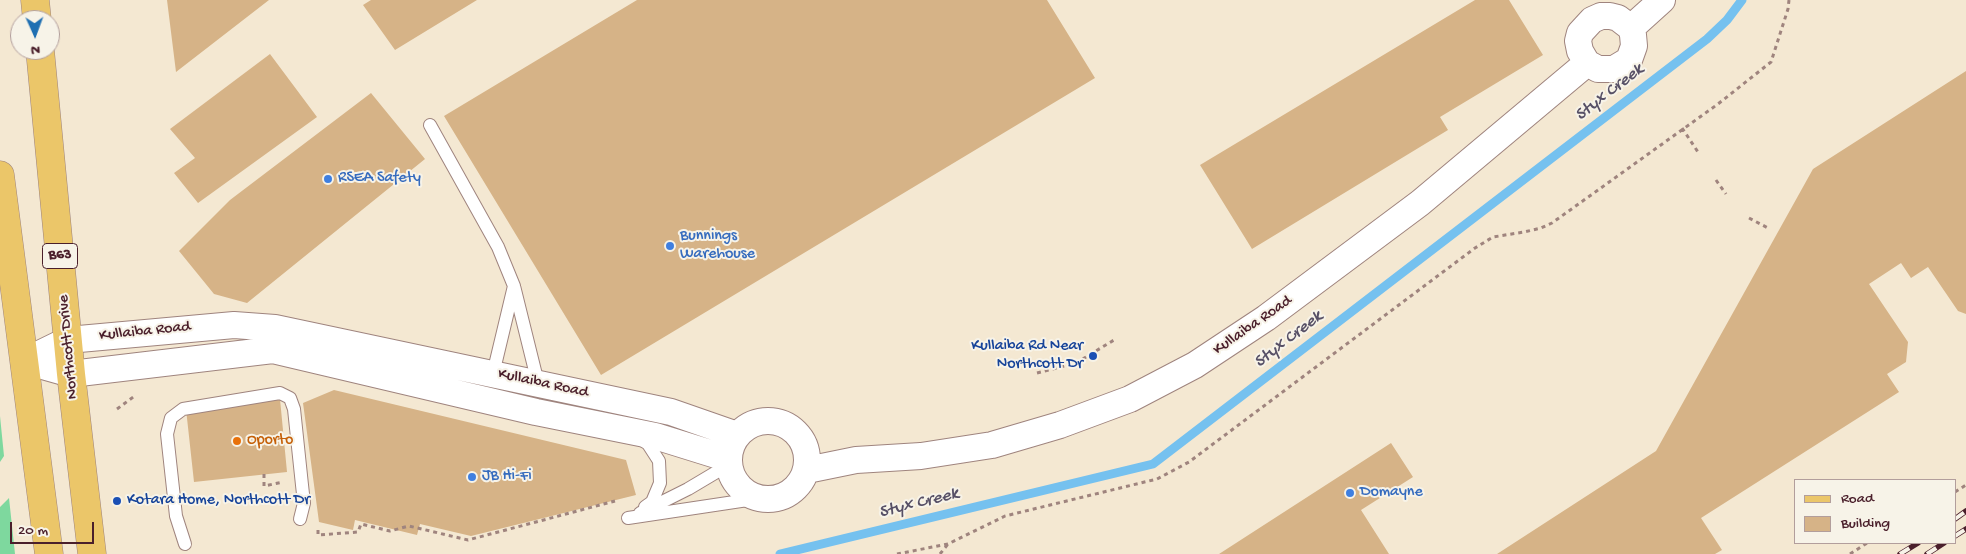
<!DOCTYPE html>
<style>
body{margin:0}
#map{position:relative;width:1966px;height:554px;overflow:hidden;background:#f4e8d2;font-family:"Gochi Hand",sans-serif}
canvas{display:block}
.legend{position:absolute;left:1794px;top:479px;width:162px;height:65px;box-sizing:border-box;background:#f7f3e8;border:1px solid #b29e9c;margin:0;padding:6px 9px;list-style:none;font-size:15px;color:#4a1f2b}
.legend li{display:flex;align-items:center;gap:10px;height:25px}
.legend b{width:25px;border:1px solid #b29e9c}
.north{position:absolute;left:10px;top:10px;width:50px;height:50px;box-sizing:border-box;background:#f7f3e8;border:1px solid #b29e9c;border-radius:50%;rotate:178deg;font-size:14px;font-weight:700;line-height:20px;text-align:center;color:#4a1f2b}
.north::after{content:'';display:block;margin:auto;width:18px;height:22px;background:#1f6fb2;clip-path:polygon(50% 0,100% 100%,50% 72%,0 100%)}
.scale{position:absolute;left:10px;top:522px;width:84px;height:22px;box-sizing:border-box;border:2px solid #4a1f2b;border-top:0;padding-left:6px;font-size:15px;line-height:18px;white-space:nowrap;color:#4a1f2b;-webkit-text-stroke:4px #f7f3e8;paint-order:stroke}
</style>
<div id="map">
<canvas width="1966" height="554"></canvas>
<ul class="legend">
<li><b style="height:6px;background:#ebc669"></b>Road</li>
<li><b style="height:14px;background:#d6b387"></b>Building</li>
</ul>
<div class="north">N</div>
<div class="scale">20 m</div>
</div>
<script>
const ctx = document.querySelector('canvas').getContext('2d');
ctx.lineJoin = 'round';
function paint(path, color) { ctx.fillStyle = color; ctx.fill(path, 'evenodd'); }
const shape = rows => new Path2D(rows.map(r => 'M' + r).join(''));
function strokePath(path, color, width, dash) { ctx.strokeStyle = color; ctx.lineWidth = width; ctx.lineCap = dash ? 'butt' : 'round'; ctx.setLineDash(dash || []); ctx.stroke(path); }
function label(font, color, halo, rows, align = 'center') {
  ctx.font = font + ' "Gochi Hand",sans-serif'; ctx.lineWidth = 4; ctx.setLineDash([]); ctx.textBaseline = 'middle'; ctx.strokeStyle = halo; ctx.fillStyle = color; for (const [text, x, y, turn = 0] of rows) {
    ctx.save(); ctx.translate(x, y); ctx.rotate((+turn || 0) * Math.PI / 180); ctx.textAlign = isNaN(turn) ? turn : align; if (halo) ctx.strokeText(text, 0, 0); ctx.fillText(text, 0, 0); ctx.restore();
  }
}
paint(shape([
 [0,416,4,456,0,462],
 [9,498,15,554,0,554,0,507]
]), '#7ed89e');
strokePath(shape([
 [780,554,1153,464,1707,39,1727,20,1742,0]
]), '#75c1ef', 9);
paint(shape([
 [167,0,269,0,176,72],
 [371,0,477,0,395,50,363,5],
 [637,0,1047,0,1095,78,601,375,444,116],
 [1475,0,1509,0,1543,55,1440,117,1448,130,1252,249,1200,165],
 [270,54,317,117,198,203,174,173,195,158,170,129],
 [1966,71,1966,314,1958,311,1928,267,1911,278,1901,263,1869,284,1908,342,1906,362,1887,374,1899,392,1701,518,1722,550,1715,554,1497,554,1656,451,1813,169],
 [371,93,425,159,247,303,214,294,179,251,230,200],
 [334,390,626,460,636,495,471,536,420,524,417,535,355,520,353,530,319,522,303,403],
 [280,399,287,472,194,482,186,409],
 [1391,443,1413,477,1361,510,1389,554,1219,554]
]), '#d6b387');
const service = shape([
 [430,125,498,247,514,286,538,383],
 [492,378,514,286],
 [639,438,648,444,659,461,660,483,652,502,645,507],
 [640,513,688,489,730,464],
 [628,518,761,498],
 [185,544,176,516,167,434,171,418,183,409,280,393,290,398,294,409,302,485,304,503,300,519]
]);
const minor = shape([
 [1601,16,1610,16,1618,18,1631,28,1633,35,1634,46,1629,60,1614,69,1598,69,1587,63,1580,51,1578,41,1580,33,1592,20,1601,16],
 [1631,28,1662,0],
 [25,361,68,340,234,325,275,328,671,412,737,435],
 [25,361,71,374,273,350,536,412,655,436,729,459],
 '729 460a39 39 0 1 1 78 0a39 39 0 1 1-78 0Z',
 [807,470,856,460,921,456,992,445,1060,425,1130,399,1195,365,1266,318,1420,203,1587,63]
]);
const primary = shape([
 [35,0,37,20],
 [40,50,71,374,92,554],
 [0,175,49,554]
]);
strokePath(service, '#9f847e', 14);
strokePath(minor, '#9f847e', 28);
strokePath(primary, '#9f847e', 29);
strokePath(shape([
 [1682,128,1698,152],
 [1716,180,1726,194],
 [1749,218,1768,228],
 [1037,373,1076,363,1114,340],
 [117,409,136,395],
 [264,474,264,486,283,482],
 [1955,492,1966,485],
 [318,530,318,535,358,532,361,524,390,531,409,526,468,540,615,501],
 [897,554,948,544,1005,516,1157,479,1189,462,1475,248,1493,237,1524,232,1541,228,1552,223,1718,104,1771,62,1788,9,1789,0],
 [940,554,948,544],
 [1850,554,1867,543]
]), '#9f847e', 3, [4, 4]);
strokePath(service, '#fff', 12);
strokePath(minor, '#fff', 26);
strokePath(primary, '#ebc669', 28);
const rail = shape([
 [1955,519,1966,511],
 [1955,536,1966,529],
 [1900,554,1918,543],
 [1927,554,1944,543]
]);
strokePath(rail, '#4a1f2b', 5.5);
strokePath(rail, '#f7f3e8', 4, [11]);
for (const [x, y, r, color] of [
 [328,179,5,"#3f7fe0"],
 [670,246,5,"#3f7fe0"],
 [1093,356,5,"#1a4fb4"],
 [237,441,5,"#e8710a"],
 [472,477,5,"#3f7fe0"],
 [1350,493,5,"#3f7fe0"],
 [117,501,5,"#1a4fb4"]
]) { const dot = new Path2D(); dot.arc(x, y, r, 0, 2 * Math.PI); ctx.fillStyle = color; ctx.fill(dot); strokePath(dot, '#f7f3e8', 2); }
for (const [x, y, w] of [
 [60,256,35]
]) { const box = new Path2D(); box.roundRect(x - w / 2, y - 12.5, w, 25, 4); ctx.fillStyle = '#f7f3e8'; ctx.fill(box); strokePath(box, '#4a1f2b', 1); }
label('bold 15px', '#4a1f2b', null, [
 ["B63",60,256]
]);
label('16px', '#366cbe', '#f7f3e8', [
 ["RSEA Safety",338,179],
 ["Bunnings",680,237],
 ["Warehouse",680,255],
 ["JB Hi-Fi",482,477],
 ["Domayne",1360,493]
], 'left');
label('16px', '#4a1f2b', '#f7f3e8', [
 ["Kullaiba Road",1253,326,-35],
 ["Kullaiba Road",145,332,-6],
 ["Northcott Drive",69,347,-95],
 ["Kullaiba Road",543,384,12]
]);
label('16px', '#164399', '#f7f3e8', [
 ["Kullaiba Rd Near",1083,347],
 ["Northcott Dr",1083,365],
 ["Kotara Home, Northcott Dr",127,501,"left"]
], 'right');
label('16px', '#c56008', '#f7f3e8', [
 ["Oporto",247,441]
], 'left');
label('italic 18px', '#575066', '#f7f3e8', [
 ["Styx Creek",1610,93,-38],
 ["Styx Creek",1289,340,-38],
 ["Styx Creek",919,504,-14]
]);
</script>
